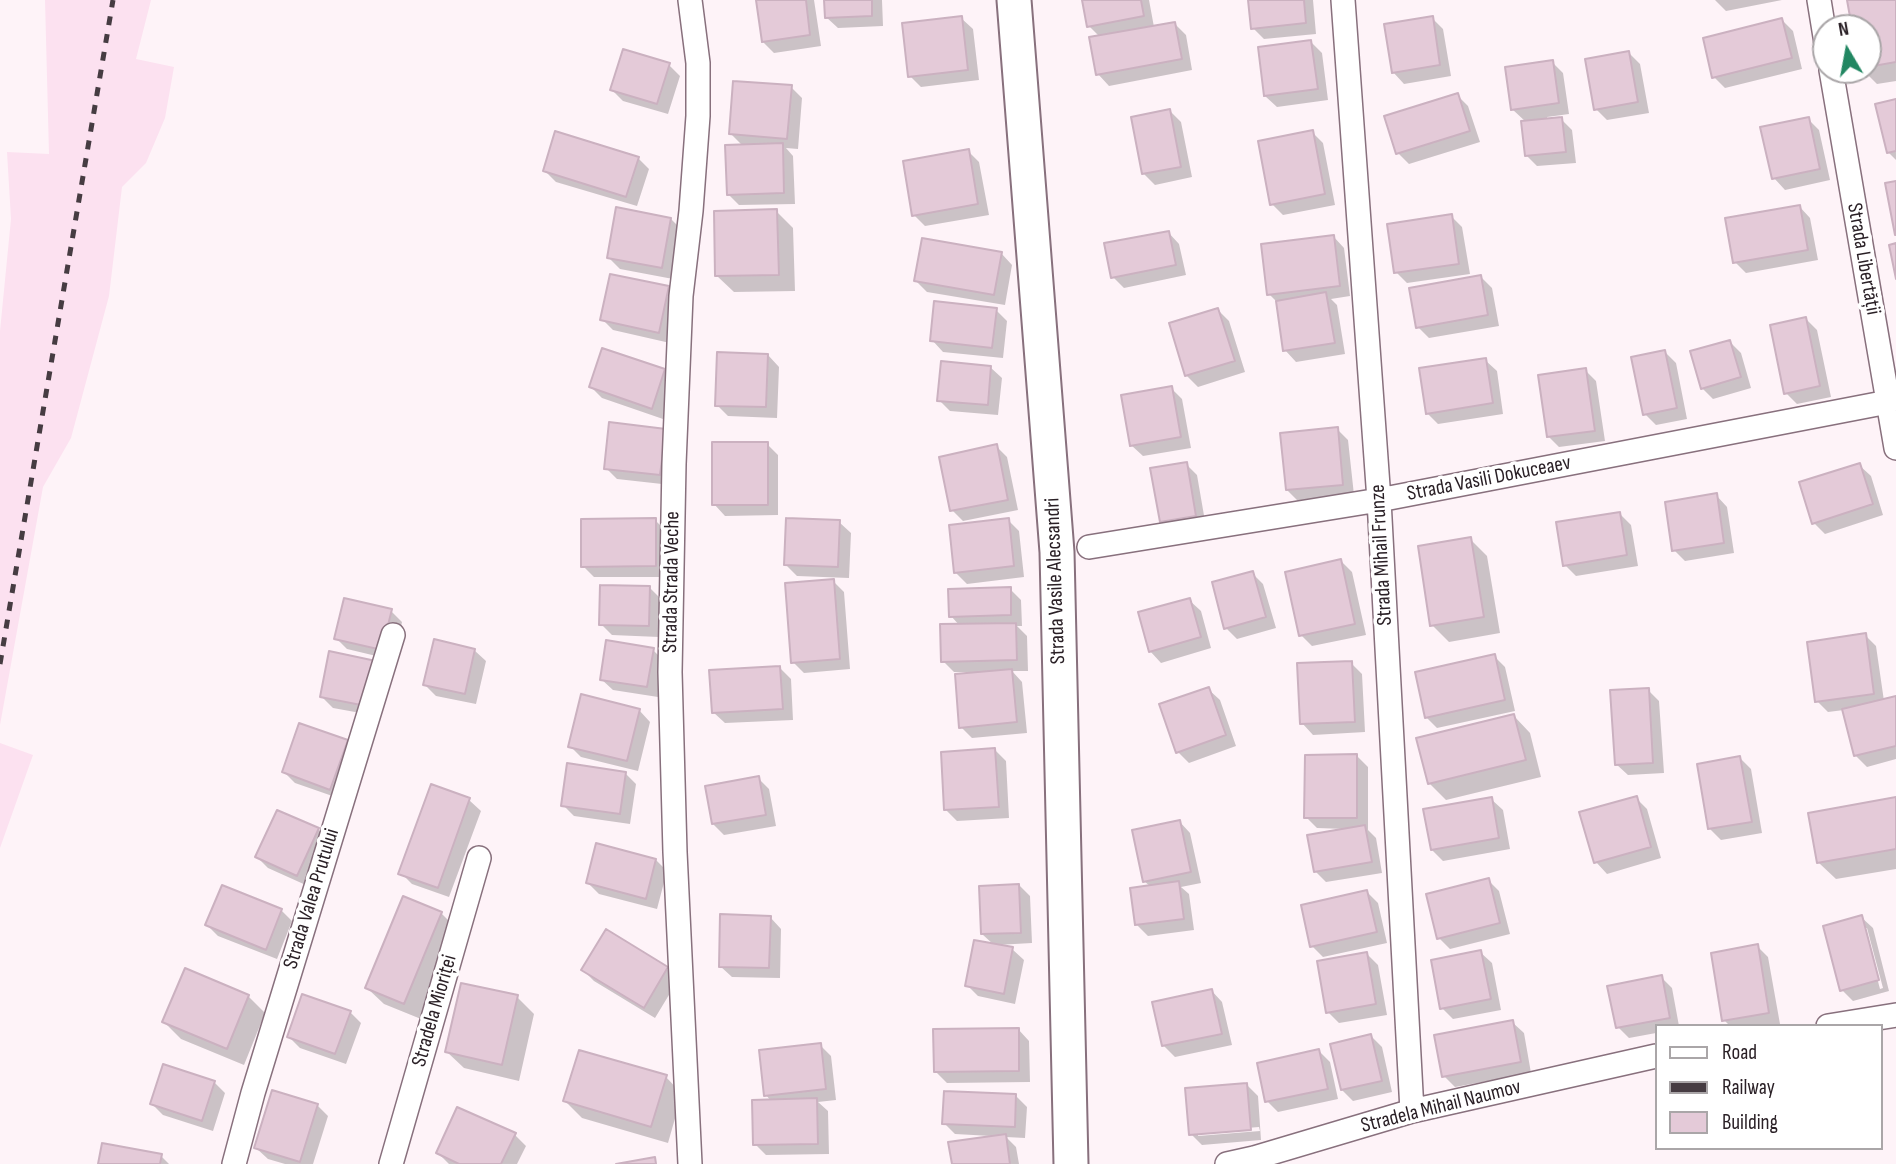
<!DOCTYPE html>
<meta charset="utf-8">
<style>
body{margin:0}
#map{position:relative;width:1896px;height:1164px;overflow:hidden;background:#fef3f8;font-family:"Sofia Sans Condensed",sans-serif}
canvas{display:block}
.legend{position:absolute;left:1655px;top:1024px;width:228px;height:126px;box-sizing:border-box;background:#fff;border:2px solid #aaa6a8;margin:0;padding:9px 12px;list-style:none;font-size:21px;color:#2a2026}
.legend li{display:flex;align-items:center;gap:14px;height:35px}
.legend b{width:35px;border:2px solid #aaa6a8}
.north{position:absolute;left:1812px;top:14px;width:70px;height:70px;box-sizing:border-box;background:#fff;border:2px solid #aaa6a8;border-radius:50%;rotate:350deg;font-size:19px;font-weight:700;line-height:28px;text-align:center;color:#2a2026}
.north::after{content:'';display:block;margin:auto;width:24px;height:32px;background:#228762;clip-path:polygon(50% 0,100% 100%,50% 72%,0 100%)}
</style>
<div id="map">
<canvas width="1896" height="1164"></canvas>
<ul class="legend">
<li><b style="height:9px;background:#fff"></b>Road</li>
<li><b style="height:9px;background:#463c42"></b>Railway</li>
<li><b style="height:19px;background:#e4cad8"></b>Building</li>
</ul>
<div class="north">N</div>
</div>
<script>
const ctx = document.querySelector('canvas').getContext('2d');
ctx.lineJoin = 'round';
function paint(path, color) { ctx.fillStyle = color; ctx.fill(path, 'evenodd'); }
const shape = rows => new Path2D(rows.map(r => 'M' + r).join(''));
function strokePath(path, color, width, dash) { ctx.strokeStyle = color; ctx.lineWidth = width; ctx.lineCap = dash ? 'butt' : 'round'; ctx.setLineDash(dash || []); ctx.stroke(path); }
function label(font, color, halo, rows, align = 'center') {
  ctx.font = font + ' "Sofia Sans Condensed",sans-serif'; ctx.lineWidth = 7; ctx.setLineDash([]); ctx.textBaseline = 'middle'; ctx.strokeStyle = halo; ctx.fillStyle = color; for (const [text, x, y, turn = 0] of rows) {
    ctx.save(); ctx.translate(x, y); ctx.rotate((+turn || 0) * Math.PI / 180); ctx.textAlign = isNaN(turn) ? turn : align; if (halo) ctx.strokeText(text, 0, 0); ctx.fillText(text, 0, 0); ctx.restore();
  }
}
paint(shape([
 [45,0,151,0,136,59,174,67,165,118,146,163,122,187,109,296,71,438,43,487,0,725,0,331,11,219,7,152,49,154],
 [0,743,33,755,0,848]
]), '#fce1f0');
paint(shape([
 [758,0,814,0,821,46,774,53,763,42],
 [826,0,882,0,883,26,838,28,826,17],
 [1084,0,1149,0,1154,27,1174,23,1186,35,1192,70,1109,86,1098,74,1100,37,1089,26],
 [1250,0,1313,0,1316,34,1264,39,1253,28],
 [1715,0,1782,0,1726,11],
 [1849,0,1896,0,1896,81,1877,84,1863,70,1868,70,1868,28,1853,28],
 [961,18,973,29,979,80,921,87,910,76],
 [1432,18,1443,29,1451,76,1404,84,1393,72],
 [1782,20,1793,31,1802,69,1725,88,1714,77],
 [1311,42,1322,53,1328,100,1277,107,1265,96],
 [1629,53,1640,64,1649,113,1607,120,1596,109],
 [1552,62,1563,73,1569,114,1547,117,1548,120,1561,119,1572,130,1576,163,1537,166,1526,155,1526,122,1512,109],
 [669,65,680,76,668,114,623,101,612,90],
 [791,87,802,98,798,149,786,148,793,156,795,204,739,205,728,194,743,146,730,133],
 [1457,95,1468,106,1480,142,1409,164,1398,153],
 [1896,101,1896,160,1888,152],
 [1170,111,1181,122,1192,177,1155,185,1144,174],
 [1808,119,1819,130,1830,180,1785,190,1774,178],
 [1312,132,1323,143,1335,205,1283,215,1272,204],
 [968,151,979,162,989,215,925,226,914,215],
 [638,158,649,169,637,206,556,182,545,171],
 [1799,206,1810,218,1818,260,1746,273,1735,262],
 [776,211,793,228,795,291,734,292,717,276],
 [1451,216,1462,227,1470,274,1407,283,1396,272],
 [671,219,682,230,673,279,620,269,609,258],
 [1168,232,1179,244,1186,275,1124,288,1113,277],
 [1333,236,1344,248,1350,296,1331,299,1337,305,1345,354,1296,362,1285,350,1278,303,1269,294],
 [1001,253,1012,265,1005,305,927,292,916,281],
 [1481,277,1492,288,1499,326,1429,338,1418,327],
 [668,288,680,299,670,343,613,330,602,319],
 [996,310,1007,321,1003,358,943,352,932,340],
 [1218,310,1229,321,1245,372,1198,387,1186,375],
 [1806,319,1817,330,1831,397,1797,404,1786,393],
 [1730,342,1741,353,1751,388,1713,399,1702,388],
 [1665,352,1676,363,1687,419,1656,425,1645,414],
 [768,355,779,367,777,418,728,416,717,405],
 [1485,360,1497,371,1503,414,1438,424,1427,413],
 [990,367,1002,378,998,415,950,411,939,400],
 [1585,370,1596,381,1605,441,1559,447,1548,436],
 [664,371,675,382,663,419,602,398,591,387],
 [1171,388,1182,399,1191,448,1143,456,1131,445],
 [1337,429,1348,440,1354,495,1298,501,1287,490],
 [665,430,671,485,617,479,606,468],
 [767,444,778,455,778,515,725,516,714,504],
 [996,446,1007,457,1018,510,963,521,952,510],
 [1186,464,1197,475,1206,527,1173,532,1162,521],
 [1859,465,1871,476,1883,515,1825,534,1814,523],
 [1716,495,1727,507,1734,553,1685,561,1674,550],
 [1620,514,1631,525,1638,566,1576,576,1565,565],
 [655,520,666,531,666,577,594,577,583,566],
 [1008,520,1019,531,1024,577,967,584,956,573],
 [839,522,851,533,849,578,797,576,785,564],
 [1470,539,1487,556,1500,633,1449,642,1432,625],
 [1341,561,1352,572,1366,635,1312,646,1301,635],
 [1252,573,1263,584,1276,628,1237,639,1226,628],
 [833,581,844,592,850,669,804,673,793,662],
 [649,587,660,598,659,637,612,635,601,624],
 [1010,589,1021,600,1022,626,1017,626,1027,636,1028,671,1012,671,1022,682,1027,733,972,738,961,727,967,672,954,672,943,661,960,626,951,616],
 [1189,600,1201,611,1211,648,1161,663,1150,651],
 [391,611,402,622,393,660,347,649,336,638],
 [1865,635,1876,646,1884,701,1896,698,1896,759,1867,767,1855,755,1844,710,1828,712,1817,701],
 [474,650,486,661,476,704,436,696,425,685],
 [653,650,664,661,658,697,613,690,601,679],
 [331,653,377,716,333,708,321,696],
 [1494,656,1505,667,1515,711,1437,728,1426,717],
 [1351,663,1362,674,1365,732,1313,735,1302,723],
 [780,668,791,679,793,720,725,723,713,712],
 [1208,689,1220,700,1236,746,1189,763,1178,752],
 [1648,690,1659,701,1664,773,1628,775,1616,764],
 [639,710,650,722,638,771,581,757,570,746],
 [1514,716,1530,733,1541,777,1446,800,1429,783],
 [347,742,358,753,341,799,295,783,284,772],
 [995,750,1006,761,1009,818,957,821,946,810],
 [1357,756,1368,767,1368,830,1376,838,1382,873,1326,882,1315,871,1345,829,1317,828,1306,817],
 [1740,758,1751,769,1762,833,1721,840,1710,829],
 [625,773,636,784,630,824,574,816,563,805],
 [758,778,769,789,776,826,724,835,713,824],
 [1636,798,1647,809,1661,858,1607,874,1596,862],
 [1491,799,1503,810,1510,849,1443,861,1432,850],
 [1896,799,1896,869,1836,879,1819,863],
 [469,800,481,811,449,897,412,884,401,873],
 [1179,821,1190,833,1201,883,1181,887,1189,894,1194,930,1148,936,1137,925,1151,887,1144,881],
 [318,830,329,841,308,886,268,868,257,857],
 [656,860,667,871,657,909,599,894,588,883],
 [1488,880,1499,891,1510,934,1450,949,1439,938],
 [1019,885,1030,896,1032,943,997,945,1012,949,1024,960,1015,1004,978,996,967,985,994,945,982,934],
 [1367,892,1378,903,1387,943,1323,957,1312,946],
 [281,910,292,921,277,959,218,936,207,925],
 [441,913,458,930,421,1019,384,1004,367,988],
 [770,917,781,929,780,978,732,977,720,966],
 [1861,917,1873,928,1889,991,1853,1001,1842,990],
 [1864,928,1867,928,1883,988,1880,989],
 [606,932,667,969,678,980,655,1018,594,981,583,970],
 [1757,946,1768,957,1780,1024,1767,1026,1730,1026,1724,1020],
 [1480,952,1492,963,1501,1010,1453,1019,1442,1008],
 [1367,954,1378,965,1387,1015,1339,1023,1328,1012],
 [186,971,248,996,265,1013,244,1065,181,1039,164,1022],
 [1661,977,1672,988,1679,1026,1656,1026,1656,1033,1629,1038,1618,1027],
 [1211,990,1222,1002,1232,1045,1175,1057,1163,1045],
 [517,997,534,1014,519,1081,464,1068,447,1052],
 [350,1012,361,1023,346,1064,300,1048,289,1037],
 [1512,1022,1524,1033,1531,1073,1455,1087,1444,1076],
 [1018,1029,1029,1041,1030,1082,947,1083,936,1072],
 [1371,1036,1382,1047,1392,1092,1353,1101,1342,1090],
 [820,1045,831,1056,836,1100,818,1102,828,1111,829,1154,766,1155,755,1144,771,1101,766,1095],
 [1319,1051,1330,1062,1338,1099,1278,1112,1267,1101],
 [666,1077,682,1094,668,1143,582,1118,565,1101],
 [214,1082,225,1093,213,1131,163,1115,152,1104],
 [1247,1085,1258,1096,1261,1140,1202,1145,1191,1134],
 [1259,1127,1260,1131,1198,1136,1198,1132],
 [1016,1096,1027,1107,1025,1138,1006,1137,1016,1147,1019,1164,953,1164,991,1136,955,1134,944,1123],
 [317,1105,328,1116,313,1164,285,1164,268,1159,256,1148],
 [515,1135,526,1146,517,1164,449,1164,438,1153],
 [161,1156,169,1164,99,1164]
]), '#0003');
const building = shape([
 [756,0,806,0,810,35,762,42,756,0],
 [824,0,872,0,872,16,825,18,824,0],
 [1082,0,1141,0,1144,16,1087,27,1082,0],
 [1248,0,1304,0,1306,23,1251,29,1248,0],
 [1847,0,1896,0,1896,62,1868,67,1868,28,1852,28,1847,0],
 [962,16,968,70,908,77,902,23,962,16],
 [1433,16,1440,65,1392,73,1384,24,1433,16],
 [1782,18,1792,58,1712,78,1703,38,1782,18],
 [1175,22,1182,59,1096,75,1089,37,1175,22],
 [1311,40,1318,89,1264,96,1258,47,1311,40],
 [623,49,670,63,657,104,610,90,623,49],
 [1629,51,1638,102,1594,110,1585,59,1629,51],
 [1553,60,1559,103,1511,110,1505,67,1553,60],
 [733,81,792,85,787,139,729,134,733,81],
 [1458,93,1470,131,1396,154,1384,116,1458,93],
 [1896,99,1896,151,1887,153,1875,104,1896,99],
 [1170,109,1181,167,1142,174,1131,117,1170,109],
 [1562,117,1566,152,1525,156,1521,121,1562,117],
 [1809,117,1820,169,1772,179,1760,127,1809,117],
 [1313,130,1325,194,1270,205,1258,141,1313,130],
 [555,131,639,157,626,197,543,171,555,131],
 [783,143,784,193,727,195,725,145,783,143],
 [969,149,978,204,912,216,903,161,969,149],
 [1896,181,1896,235,1895,235,1885,183,1896,181],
 [1800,205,1808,250,1733,263,1725,218,1800,205],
 [616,207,671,218,662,268,607,258,616,207],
 [777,209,779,275,715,276,714,211,777,209],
 [1452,214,1459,264,1394,273,1387,224,1452,214],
 [1169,231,1176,265,1111,278,1104,243,1169,231],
 [1334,235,1340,286,1267,295,1261,244,1334,235],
 [922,238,1002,252,994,295,914,281,922,238],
 [1896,243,1896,279,1889,245,1896,243],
 [610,274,669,286,659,333,600,320,610,274],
 [1481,275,1488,315,1416,328,1409,288,1481,275],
 [1326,292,1335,343,1283,351,1276,301,1326,292],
 [934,301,997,308,992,348,930,341,934,301],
 [1218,308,1235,361,1185,376,1169,323,1218,308],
 [1806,317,1820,386,1784,394,1770,325,1806,317],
 [1730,340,1741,377,1701,389,1690,351,1730,340],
 [602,348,665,369,652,409,589,387,602,348],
 [1665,350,1677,408,1643,415,1631,357,1665,350],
 [717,352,768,354,766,407,715,406,717,352],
 [1486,358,1493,403,1426,414,1419,368,1486,358],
 [941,361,991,366,988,405,937,401,941,361],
 [1586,368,1595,431,1547,437,1538,375,1586,368],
 [1172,386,1181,437,1130,446,1121,395,1172,386],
 [609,422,666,429,660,475,604,469,609,422],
 [1338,427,1343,485,1286,490,1280,433,1338,427],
 [712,442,768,442,768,505,712,505,712,442],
 [997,444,1008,500,950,511,939,457,997,444],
 [1187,462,1196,516,1160,522,1150,468,1187,462],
 [1860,463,1873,504,1812,524,1799,482,1860,463],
 [1717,493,1724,543,1672,551,1665,502,1717,493],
 [1620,512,1627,555,1563,566,1556,522,1620,512],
 [656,518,656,566,581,567,581,519,656,518],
 [786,518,840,520,838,567,784,565,786,518],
 [1009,518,1014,566,954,573,949,525,1009,518],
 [1471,537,1484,617,1430,626,1418,546,1471,537],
 [1341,559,1355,624,1299,636,1285,572,1341,559],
 [1253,571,1266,617,1224,629,1212,582,1253,571],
 [834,579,840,659,791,663,785,583,834,579],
 [600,585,650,586,649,626,599,625,600,585],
 [1011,587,1011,615,949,617,948,589,1011,587],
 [344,598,392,609,382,650,334,639,344,598],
 [1190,598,1201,637,1149,652,1138,612,1190,598],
 [1016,623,1017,660,941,662,940,624,1016,623],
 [1866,633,1874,694,1815,702,1807,642,1866,633],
 [434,639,475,649,465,694,423,685,434,639],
 [606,640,654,648,647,687,600,680,606,640],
 [329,651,376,661,366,706,320,697,329,651],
 [1495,654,1505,700,1425,718,1415,672,1495,654],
 [1352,661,1355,722,1300,724,1297,663,1352,661],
 [780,666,783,709,712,713,709,670,780,666],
 [1012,669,1017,722,959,728,955,674,1012,669],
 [1209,687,1226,735,1176,753,1159,704,1209,687],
 [1649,688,1653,763,1615,765,1610,690,1649,688],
 [581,694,640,709,627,761,568,747,581,694],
 [1896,696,1896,746,1854,756,1842,709,1896,696],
 [1514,714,1526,760,1428,784,1416,738,1514,714],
 [299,723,348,740,330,790,282,772,299,723],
 [995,748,999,807,944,810,941,752,995,748],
 [1357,754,1357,818,1304,818,1305,755,1357,754],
 [1740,756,1752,822,1708,829,1697,764,1740,756],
 [567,763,626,772,620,814,561,806,567,763],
 [759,776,766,815,712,824,705,786,759,776],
 [431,784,470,798,438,888,398,874,431,784],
 [1637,796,1651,847,1594,863,1579,812,1637,796],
 [1492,797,1499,838,1431,850,1423,809,1492,797],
 [1896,797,1896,849,1817,863,1808,813,1896,797],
 [277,810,319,828,297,876,255,857,277,810],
 [1180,820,1191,872,1143,882,1132,830,1180,820],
 [1365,825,1372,862,1314,872,1307,835,1365,825],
 [596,843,656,859,646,899,586,883,596,843],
 [1489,878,1500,923,1437,939,1426,894,1489,878],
 [1179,881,1184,919,1135,925,1130,888,1179,881],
 [1019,884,1021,933,981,934,979,886,1019,884],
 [222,885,282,909,266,950,205,925,222,885],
 [1367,890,1377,932,1310,947,1301,905,1367,890],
 [403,896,442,912,404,1004,365,988,403,896],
 [720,914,771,916,769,968,719,967,720,914],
 [1862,915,1879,980,1840,991,1823,926,1862,915],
 [606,929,668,967,644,1008,581,970,606,929],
 [974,940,1013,947,1004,994,965,986,974,940],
 [1758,944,1769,1013,1722,1021,1711,953,1758,944],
 [1481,950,1491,999,1440,1009,1431,960,1481,950],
 [1367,952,1376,1004,1326,1013,1317,961,1367,952],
 [185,968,249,995,227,1049,162,1022,185,968],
 [1662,975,1670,1018,1616,1028,1607,986,1662,975],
 [461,983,518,995,502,1065,445,1052,461,983],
 [1212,989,1222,1034,1162,1046,1152,1002,1212,989],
 [302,994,351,1011,335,1054,287,1037,302,994],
 [1513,1020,1521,1062,1442,1077,1434,1035,1513,1020],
 [1019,1028,1019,1071,934,1072,933,1029,1019,1028],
 [1371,1034,1382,1081,1341,1090,1330,1044,1371,1034],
 [821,1043,826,1089,764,1096,759,1050,821,1043],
 [1319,1049,1328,1089,1265,1102,1257,1063,1319,1049],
 [579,1050,667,1075,651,1127,563,1101,579,1050],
 [163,1064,215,1081,202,1121,150,1104,163,1064],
 [1247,1083,1251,1130,1189,1135,1185,1088,1247,1083],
 [272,1090,318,1104,300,1162,254,1148,272,1090],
 [944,1091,1016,1094,1015,1127,942,1124,944,1091],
 [817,1098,818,1144,753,1145,752,1100,817,1098],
 [457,1107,516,1133,501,1164,459,1164,436,1153,457,1107],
 [1006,1134,1010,1164,952,1164,948,1142,1006,1134],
 [102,1143,162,1154,160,1164,98,1164,102,1143],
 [655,1157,656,1164,616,1164,655,1157]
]);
paint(building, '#e4cad8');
strokePath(building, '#cbb1c0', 2);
const minor = shape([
 [1343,0,1379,500,1412,1111],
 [1819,0,1826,43],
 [1831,70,1896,448],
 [1089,547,1379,500,1888,402],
 [1828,1026,1896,1015],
 [234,1164,253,1093,393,635],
 [391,1164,479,858],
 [690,1164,675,852,670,672,674,464,681,296,691,211,698,116,698,63,690,0],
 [1227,1164,1254,1158,1412,1111,1656,1056]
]);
const secondary = shape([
 [1014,0,1057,552,1071,1164]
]);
strokePath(minor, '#88707d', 26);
strokePath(secondary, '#88707d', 37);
strokePath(minor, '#fff', 23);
strokePath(secondary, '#fff', 33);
strokePath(shape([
 [0,664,113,0]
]), '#463c42', 5, [9, 9]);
label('21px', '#2a2026', '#fff', [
 ["Strada Libertății",1863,259,80],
 ["Strada Vasili Dokuceaev",1489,479,-11],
 ["Strada Mihail Frunze",1382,555,-93],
 ["Strada Vasile Alecsandri",1056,581,-92],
 ["Strada Strada Veche",672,582,-89],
 ["Strada Valea Prutului",312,899,-73],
 ["Stradela Mioriței",435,1011,-74],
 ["Stradela Mihail Naumov",1441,1107,-14]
]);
</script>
